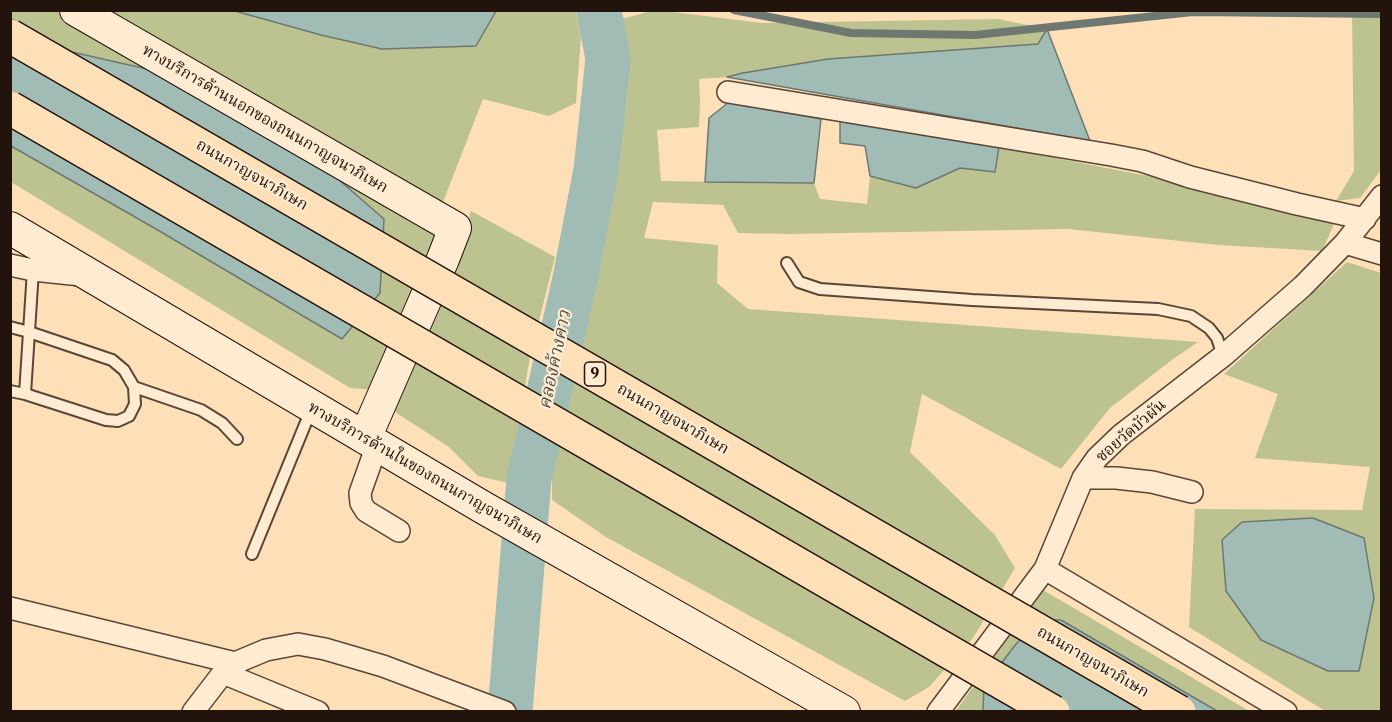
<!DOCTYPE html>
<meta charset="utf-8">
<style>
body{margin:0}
#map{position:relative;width:1392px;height:722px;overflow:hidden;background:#fde0b8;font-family:"Libre Caslon Text",serif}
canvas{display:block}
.frame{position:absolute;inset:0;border:12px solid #22130c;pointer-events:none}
</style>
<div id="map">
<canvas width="1392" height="722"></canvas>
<div class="frame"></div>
</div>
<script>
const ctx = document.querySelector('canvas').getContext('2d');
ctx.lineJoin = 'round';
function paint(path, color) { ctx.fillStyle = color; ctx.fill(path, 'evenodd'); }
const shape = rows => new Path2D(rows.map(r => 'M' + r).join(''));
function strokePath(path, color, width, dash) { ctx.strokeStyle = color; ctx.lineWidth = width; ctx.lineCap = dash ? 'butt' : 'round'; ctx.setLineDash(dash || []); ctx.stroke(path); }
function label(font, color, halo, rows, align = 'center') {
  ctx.font = font + ' "Libre Caslon Text","Noto Serif Thai",serif'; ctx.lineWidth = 4.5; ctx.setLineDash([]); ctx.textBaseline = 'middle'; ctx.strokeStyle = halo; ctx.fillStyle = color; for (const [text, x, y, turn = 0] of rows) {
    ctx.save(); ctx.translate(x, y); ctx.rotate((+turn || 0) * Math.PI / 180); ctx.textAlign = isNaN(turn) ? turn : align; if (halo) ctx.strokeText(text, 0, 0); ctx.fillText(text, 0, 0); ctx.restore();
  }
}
paint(shape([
 [657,10,762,23,998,19,1047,29,1038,44,828,59,743,73,727,77,699,79,700,101,699,127,657,130,661,181,814,183,820,199,867,204,870,176,916,188,960,168,995,172,999,147,1173,181,1335,222,1322,251,1218,245,1068,229,790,234,738,233,723,205,653,202,644,238,718,245,717,283,748,309,1198,342,1173,359,1110,408,1061,469,922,394,910,452,995,535,1015,568,973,638,929,687,905,701,606,537,552,500,552,446,585,320,582,287,597,216,622,58,618,20,651,11],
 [10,11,235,11,321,35,382,49,476,46,496,11,576,11,581,36,576,103,549,116,483,99,443,202,436,245,375,390,350,388,11,182],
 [1352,11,1381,11,1381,170,1360,198,1336,201,1354,171],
 [471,211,555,257,530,357,518,427,513,484,478,476,449,447,392,410,456,258],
 [1347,262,1381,273,1381,711,1325,711,1189,627,1195,509,1362,510,1370,467,1255,458,1278,394,1224,374],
 [1043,590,1249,711,955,712]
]), '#bdc390');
const water = shape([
 [235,11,496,11,476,46,382,49,321,35,235,11],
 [11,19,72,52,213,84,313,152,338,179,384,219,380,293,342,339,156,229,11,146,11,19],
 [1047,29,1090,141,727,77,743,73,828,59,1038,44,1047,29],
 [729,102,821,119,814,183,705,182,709,118,729,102],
 [840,118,999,147,995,172,960,168,916,188,870,176,865,146,840,143,840,118],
 [1313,518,1364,538,1374,598,1359,671,1328,671,1261,640,1226,591,1222,540,1242,522,1313,518],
 [1041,620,1061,620,1217,711,985,712,983,710,984,686,1016,644,1041,620]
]);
paint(water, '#a1bcb5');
strokePath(water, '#6e7871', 1.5);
strokePath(shape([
 [734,10,851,33,975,35,1193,12,1382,14]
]), '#6e7871', 8);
strokePath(shape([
 [510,712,529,479,575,279,596,170,608,59,599,10]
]), '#a1bcb5', 45);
const service = shape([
 [787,263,799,282,820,289,972,300,1158,309,1191,316,1209,328,1217,338,1223,356],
 [10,327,29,332,112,360,124,370,134,387,135,404,129,416,118,421,106,420,25,394],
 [134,387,201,410,222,423,237,439],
 [10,391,25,394,33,270],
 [252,554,311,410]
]);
const minor = shape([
 [728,92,1111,155,1142,161,1190,177,1297,204,1365,219],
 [1345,243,1382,254],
 [10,265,33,270,81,275],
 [377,445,360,493,361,503,366,511,399,531],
 [1083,478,1116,478,1152,482,1192,492],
 [1045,569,1286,712],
 [10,608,235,663],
 [223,673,318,712],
 [193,712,223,673,235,663,266,650,298,644,325,649,383,666,505,712],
 [938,712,1045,569,1083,478,1097,458,1121,435,1223,356,1303,286,1345,243,1382,196]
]);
const secondary = shape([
 [76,10,455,228,443,259,365,438],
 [10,228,484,508,844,712]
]);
strokePath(service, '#594637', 14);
strokePath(minor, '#594637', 24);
strokePath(secondary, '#22130c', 34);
strokePath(service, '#feebd1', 10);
strokePath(minor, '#feebd1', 21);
strokePath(secondary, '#feebd1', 32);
const motorwayBridge = shape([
 [10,36,1179,712],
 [10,108,1053,712]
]);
strokePath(motorwayBridge, '#22130c', 36, []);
strokePath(motorwayBridge, '#fde0b8', 33);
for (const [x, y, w] of [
 [595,374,21]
]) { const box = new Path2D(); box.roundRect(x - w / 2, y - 12, w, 24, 4.5); ctx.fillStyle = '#feebd1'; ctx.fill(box); strokePath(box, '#22130c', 1.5); }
label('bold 15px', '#22130c', null, [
 ["9",595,374]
]);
label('16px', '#22130c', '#feebd1', [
 ["ทางบริการด้านนอกของถนนกาญจนาภิเษก",265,119,30],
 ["ถนนกาญจนาภิเษก",252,175,30],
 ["ถนนกาญจนาภิเษก",673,419,30],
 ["ซอยวัดบัวผัน",1131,431,-41],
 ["ทางบริการด้านในของถนนกาญจนาภิเษก",425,473,30],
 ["ถนนกาญจนาภิเษก",1093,662,30]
]);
label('italic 18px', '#4e4e47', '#feebd1', [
 ["คลองค้างคาว",555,360,-78]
]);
</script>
